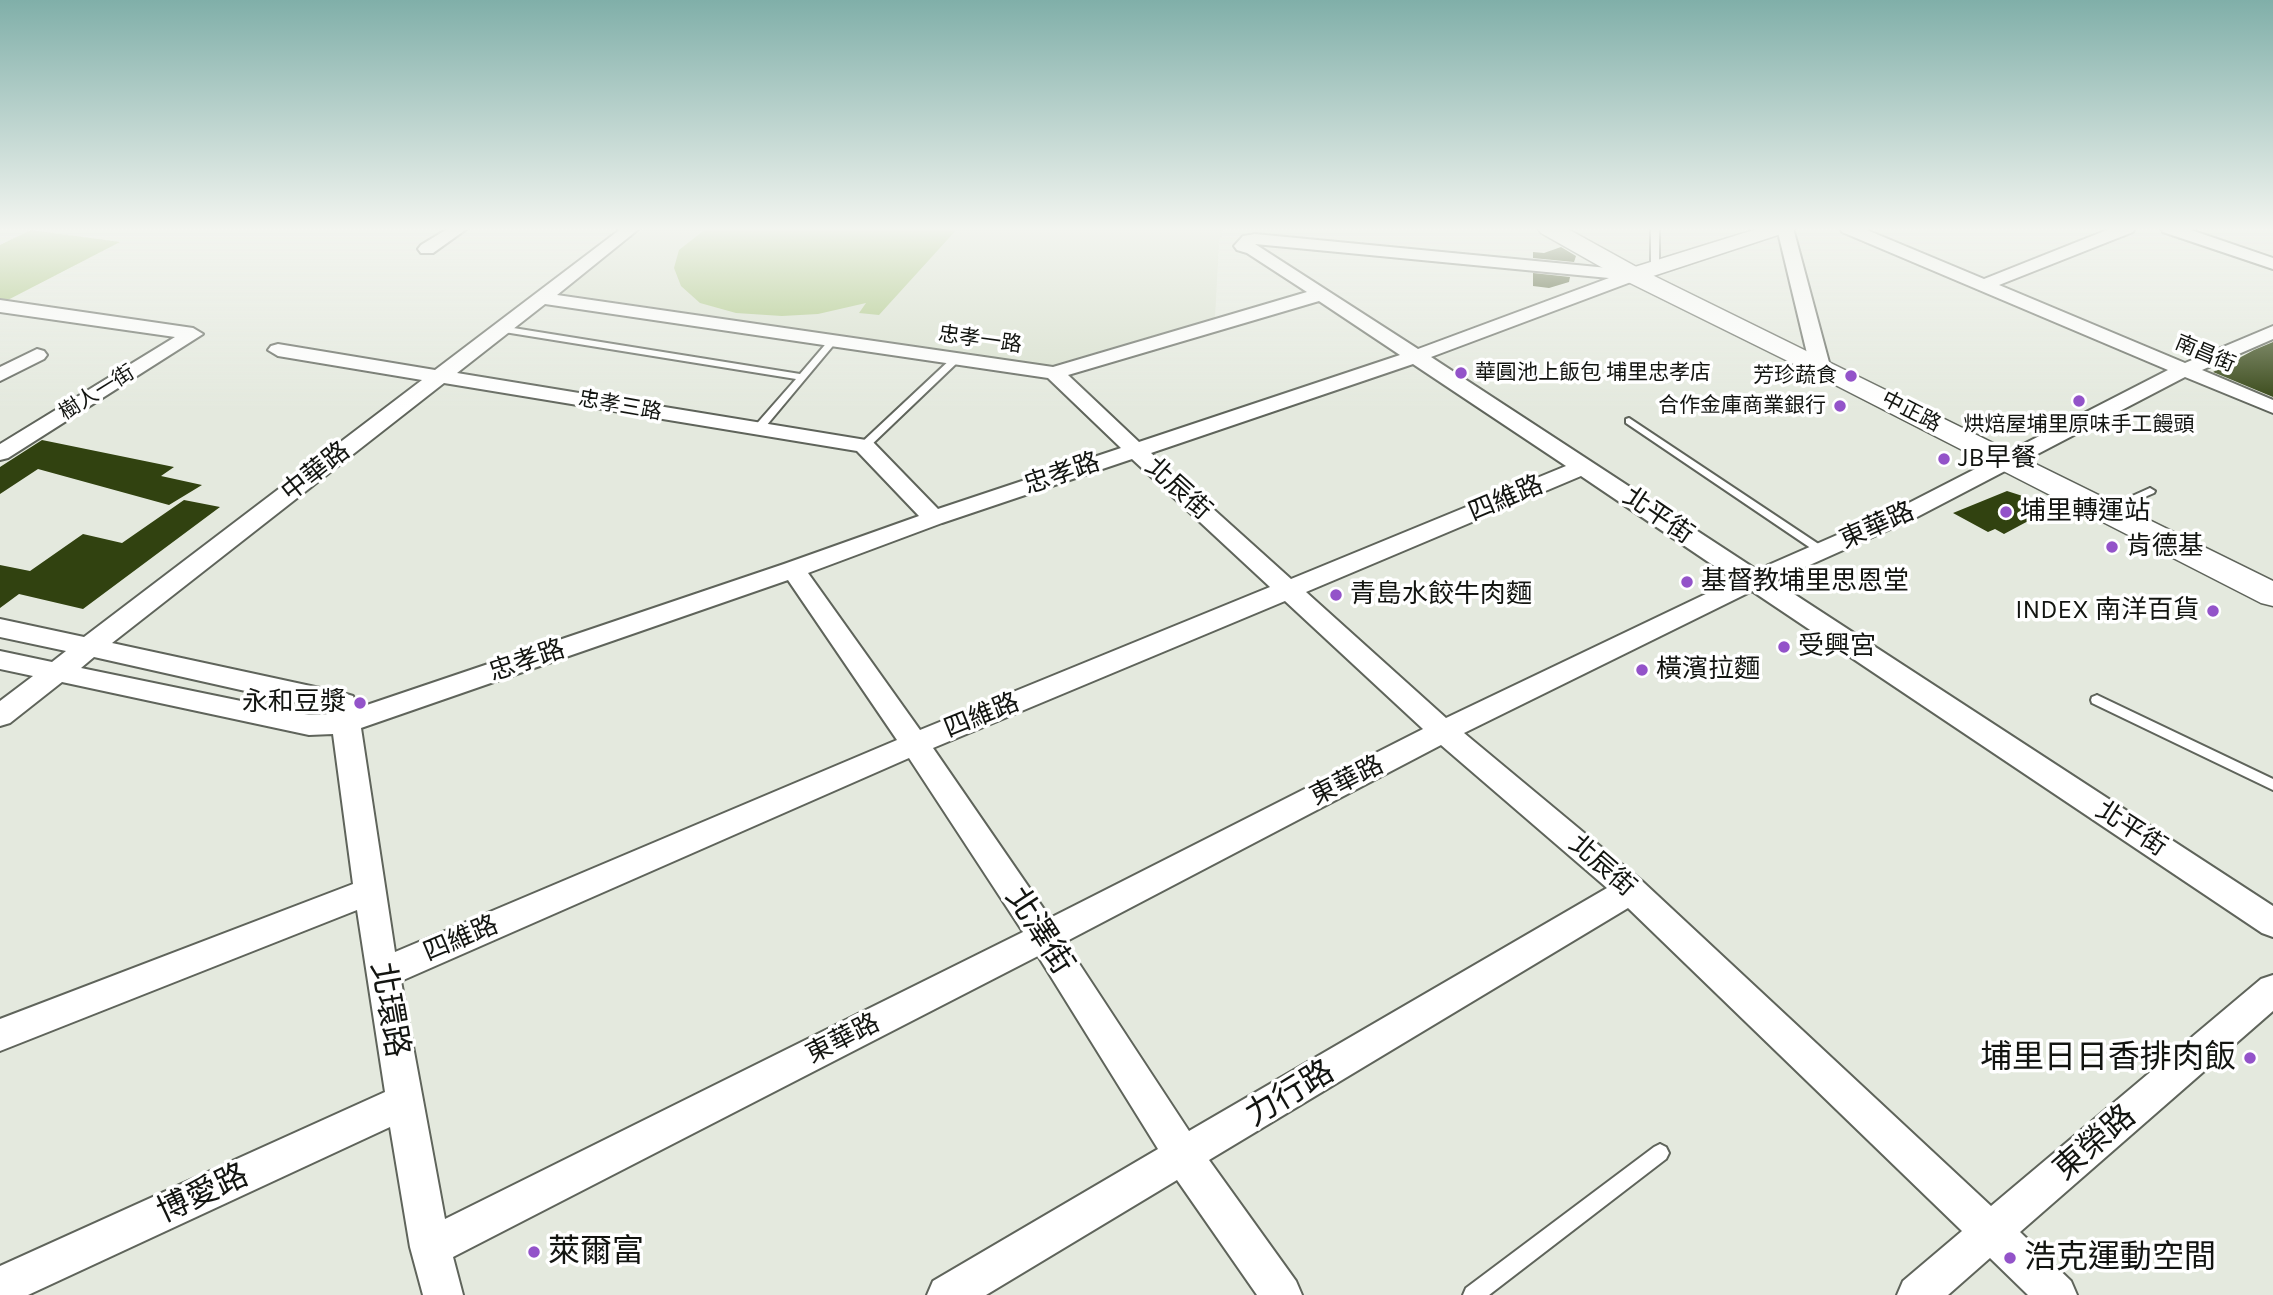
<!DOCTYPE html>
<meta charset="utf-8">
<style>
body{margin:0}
canvas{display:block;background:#e4e9de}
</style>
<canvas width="2273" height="1295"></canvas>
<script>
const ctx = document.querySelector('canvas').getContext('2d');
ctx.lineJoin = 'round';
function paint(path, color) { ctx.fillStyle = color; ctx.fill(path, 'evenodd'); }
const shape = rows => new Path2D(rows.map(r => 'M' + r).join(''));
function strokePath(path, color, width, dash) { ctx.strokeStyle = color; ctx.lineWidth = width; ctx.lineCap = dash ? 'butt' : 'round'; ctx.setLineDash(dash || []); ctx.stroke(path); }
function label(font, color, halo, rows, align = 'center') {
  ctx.font = font + ' Karla,"Noto Sans TC",sans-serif'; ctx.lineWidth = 7; ctx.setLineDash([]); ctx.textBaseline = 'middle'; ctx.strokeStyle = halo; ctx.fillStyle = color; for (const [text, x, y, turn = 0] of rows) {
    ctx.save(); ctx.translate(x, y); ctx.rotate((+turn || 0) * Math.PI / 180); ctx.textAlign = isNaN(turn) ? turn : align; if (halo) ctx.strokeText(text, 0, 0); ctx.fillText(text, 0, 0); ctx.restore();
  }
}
paint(shape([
 [645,228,1224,228,1219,242,1215,318,1049,366,559,293]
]), '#d8e0ce');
paint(shape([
 [707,228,958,228,879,315,859,313,866,303,818,314,782,316,736,313,700,303,681,286,674,268,679,250],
 [31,230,120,242,0,304,0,245]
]), '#a4c278');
paint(shape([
 [1561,247,1576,256,1574,262,1533,258,1533,252,1544,253],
 [1533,273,1570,277,1569,282,1549,288,1533,286],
 [2273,342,2273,397,2213,372,2254,350],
 [42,440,174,467,161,476,202,485,169,505,38,469,0,494,0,467],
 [2007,491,2032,499,2045,512,2004,534,1995,529,1988,532,1953,513],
 [184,500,220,507,83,609,19,594,0,608,0,565,30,571,83,534,122,543]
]), '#314210');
const service = shape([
 [1651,228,1659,228,1659,268,1655,270,1651,268,1651,228],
 [501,326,800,374,830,339,833,338,837,341,761,432,757,433,752,430,753,428,796,379,498,331,498,327,501,326],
 [956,356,959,357,959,361,868,448,860,448,860,444,953,357,956,356],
 [1629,418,1826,549,1828,551,1826,553,1818,553,1626,423,1626,419,1629,418],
 [2150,488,2155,491,2154,493,2110,512,2102,512,2101,510,2150,488],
 [2097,695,2273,779,2273,790,2092,703,2091,700,2092,697,2097,695],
 [1660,1144,1666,1147,1669,1153,1666,1159,1489,1295,1463,1295,1466,1288,1654,1147,1660,1144]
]);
const minor = shape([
 [449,228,468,228,433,253,421,253,418,249,421,245,449,228],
 [622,228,640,228,557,295,1053,367,1307,292,1247,253,1237,250,1234,246,1243,236,1255,234,1639,271,1642,275,1639,279,1431,357,1757,570,1901,507,2168,370,1842,232,1840,228,1862,228,1984,279,2112,228,2135,228,2133,232,1999,285,2185,363,2273,326,2273,339,2202,370,2273,400,2273,413,2185,377,1917,517,1774,581,2273,906,2273,937,2262,933,1752,591,1464,733,1642,881,1991,1206,2261,979,2273,975,2273,1011,2020,1232,2071,1281,2077,1295,2028,1295,1990,1258,1948,1295,1897,1295,1903,1281,1962,1231,1628,908,1209,1160,1296,1281,1302,1295,1257,1295,1177,1180,986,1295,927,1295,933,1281,1158,1149,1038,956,453,1257,463,1295,423,1295,410,1247,390,1127,28,1295,0,1295,0,1266,385,1092,357,910,0,1051,0,1019,353,884,333,734,309,735,62,682,10,723,0,726,0,701,33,676,0,669,0,651,52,662,66,651,0,637,0,619,84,637,422,380,278,356,268,350,271,346,278,344,435,370,622,228],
 [1255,244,1609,278,1418,349,1255,244],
 [1319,301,1400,355,1139,442,1068,375,1319,301],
 [545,304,1048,378,1121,448,938,509,872,441,457,373,545,304],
 [1413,364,1566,466,1291,579,1151,453,1413,364],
 [444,383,857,451,919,516,784,564,358,708,353,696,343,693,112,643,444,383],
 [1132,459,1270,587,920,730,808,573,942,523,1132,459],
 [1581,476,1735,580,1446,718,1306,592,1581,476],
 [788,580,897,740,395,952,361,728,788,580],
 [1285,601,1423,729,1050,918,933,748,1285,601],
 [94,657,330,710,331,714,309,715,81,668,94,657],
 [1441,745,1607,888,1189,1131,1065,942,1441,745],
 [909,758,1023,932,445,1219,401,981,909,758],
 [1777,228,1793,228,1830,366,1827,370,1813,370,1810,366,1777,228],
 [2161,228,2185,228,2273,258,2273,269,2163,232,2161,228],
 [0,300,193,328,203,334,8,458,0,460,0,444,175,337,0,312,0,300],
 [37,349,44,351,47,355,44,359,0,381,0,367,37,349]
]);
const tertiary = shape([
 [1760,228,1790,228,1787,232,1641,280,1625,280,1622,275,1625,270,1760,228]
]);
const secondary = shape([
 [1537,228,1566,228,1642,270,2273,581,2273,606,2261,603,1810,372,1624,280,1541,233,1537,228]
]);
strokePath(service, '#5f645b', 4);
strokePath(minor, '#5f645b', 4);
strokePath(tertiary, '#5f645b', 3);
strokePath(secondary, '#5f645b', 3);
paint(service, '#fff');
paint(minor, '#fff');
paint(tertiary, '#fff');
paint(secondary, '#fff');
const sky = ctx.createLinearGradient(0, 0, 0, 409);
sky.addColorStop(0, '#80afa9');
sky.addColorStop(0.56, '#f3f5f0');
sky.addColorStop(1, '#f3f5f000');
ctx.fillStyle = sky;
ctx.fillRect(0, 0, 2273, 409);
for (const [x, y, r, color] of [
 [1461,373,7,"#9353c9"],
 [1851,376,7,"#9353c9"],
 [2079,401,7,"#9353c9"],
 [1840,406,7,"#9353c9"],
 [1944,459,7,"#9353c9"],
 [2006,512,7,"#9353c9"],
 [2112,547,7,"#9353c9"],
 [1687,582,7,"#9353c9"],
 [1336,595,7,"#9353c9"],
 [2213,611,7,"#9353c9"],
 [1784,647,7,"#9353c9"],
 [1642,670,7,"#9353c9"],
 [360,703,7,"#9353c9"],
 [2250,1058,7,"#9353c9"],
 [534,1252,7,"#9353c9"],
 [2010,1258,7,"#9353c9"]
]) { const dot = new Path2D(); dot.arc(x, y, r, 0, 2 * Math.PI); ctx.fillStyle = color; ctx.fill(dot); strokePath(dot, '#fff', 2.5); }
label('21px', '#131511', '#fff', [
 ["忠孝一路",980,340,8],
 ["南昌街",2205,354,23],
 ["樹人一街",97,393,-32],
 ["忠孝三路",620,406,10],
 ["中正路",1911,412,27]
]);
label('21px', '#131511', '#fff', [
 ["華圓池上飯包 埔里忠孝店",1475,373,"left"],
 ["芳珍蔬食",1837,376],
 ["合作金庫商業銀行",1826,406],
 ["烘焙屋埔里原味手工饅頭",2079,425,"center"]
], 'right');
label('26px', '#131511', '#fff', [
 ["JB早餐",1958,459],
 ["埔里轉運站",2020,512],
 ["肯德基",2126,547],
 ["基督教埔里思恩堂",1701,582],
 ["青島水餃牛肉麵",1350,595],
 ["INDEX 南洋百貨",2199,611,"right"],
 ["受興宮",1798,647],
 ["橫濱拉麵",1656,670],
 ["永和豆漿",346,703,"right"]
], 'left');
label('26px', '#131511', '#fff', [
 ["中華路",316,472,-38],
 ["忠孝路",1062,474,-19],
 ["北辰街",1178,489,42],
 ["四維路",1506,499,-23],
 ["北平街",1658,516,34],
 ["東華路",1877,526,-24],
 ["忠孝路",527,661,-19],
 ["四維路",982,716,-22],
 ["東華路",1347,781,-27],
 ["北平街",2131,829,33],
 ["北辰街",1602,866,41],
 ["四維路",461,939,-23],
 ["東華路",843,1039,-27]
]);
label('32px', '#131511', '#fff', [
 ["北澤街",1039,931,57],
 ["北環路",389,1010,80],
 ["力行路",1290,1094,-31],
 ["東榮路",2095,1143,-41],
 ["博愛路",203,1194,-25]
]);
label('32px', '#131511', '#fff', [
 ["埔里日日香排肉飯",2236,1058,"right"],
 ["萊爾富",548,1252],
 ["浩克運動空間",2024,1258]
], 'left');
</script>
